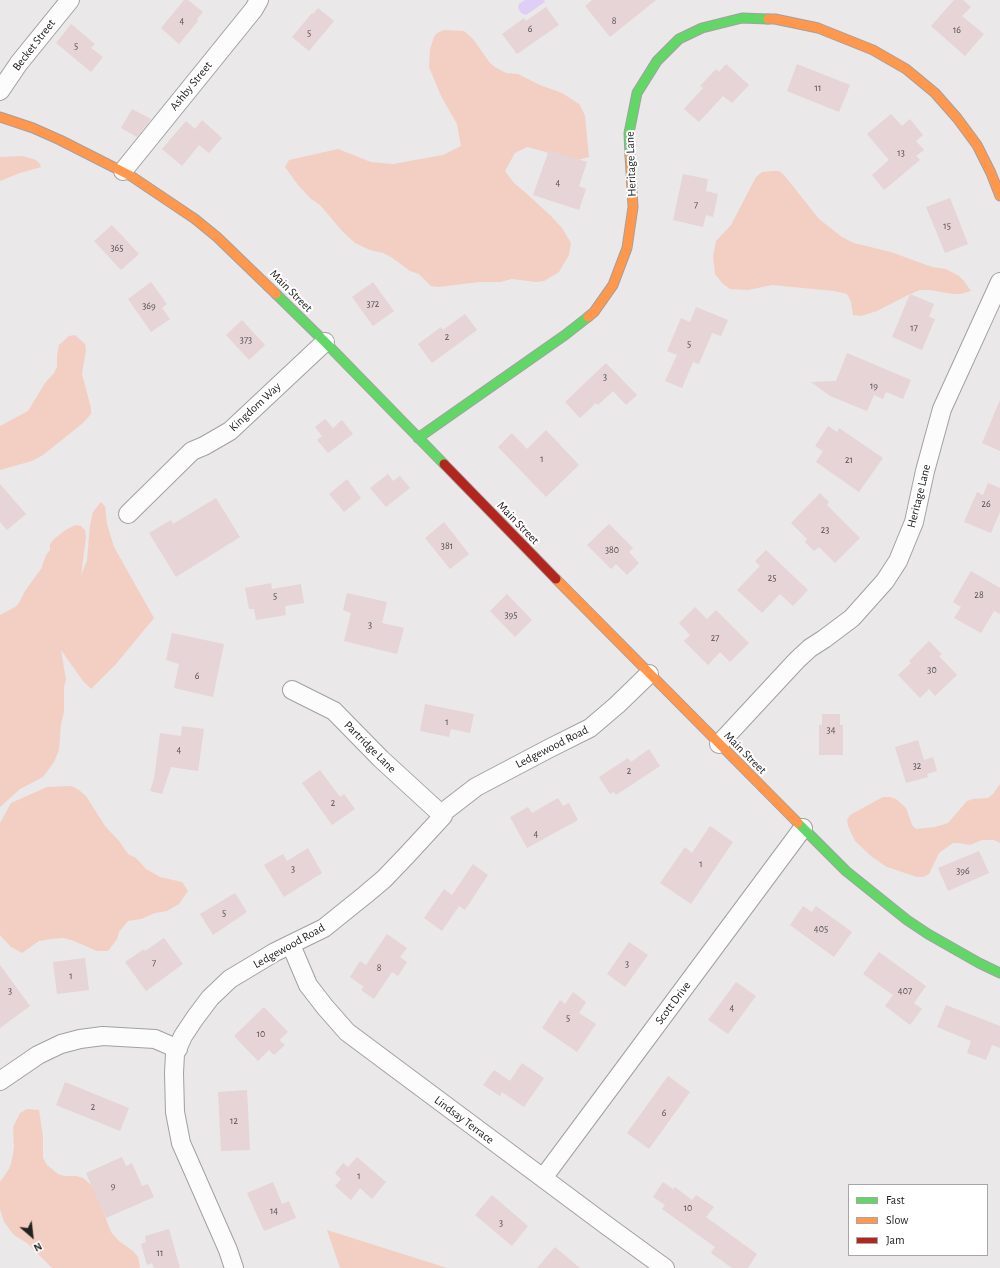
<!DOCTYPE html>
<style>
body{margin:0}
#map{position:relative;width:1000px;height:1268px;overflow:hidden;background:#eae8e9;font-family:"Alegreya Sans",sans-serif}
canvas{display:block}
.legend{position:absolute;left:848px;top:1184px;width:140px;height:72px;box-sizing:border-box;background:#fff;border:1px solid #a7a7a7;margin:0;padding:5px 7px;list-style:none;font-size:12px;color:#232223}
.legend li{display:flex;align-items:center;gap:8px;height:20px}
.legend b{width:20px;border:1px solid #a7a7a7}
.north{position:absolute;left:12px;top:1216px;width:40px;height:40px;-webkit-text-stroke:3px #fff;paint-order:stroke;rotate:152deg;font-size:11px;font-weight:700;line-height:16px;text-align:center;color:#232223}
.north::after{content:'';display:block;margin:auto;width:14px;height:18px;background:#232223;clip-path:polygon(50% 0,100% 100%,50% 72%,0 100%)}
</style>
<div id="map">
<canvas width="1000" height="1268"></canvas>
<ul class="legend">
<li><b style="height:5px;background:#63d668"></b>Fast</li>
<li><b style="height:5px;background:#ff974d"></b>Slow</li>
<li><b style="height:5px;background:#b3261e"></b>Jam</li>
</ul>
<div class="north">N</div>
</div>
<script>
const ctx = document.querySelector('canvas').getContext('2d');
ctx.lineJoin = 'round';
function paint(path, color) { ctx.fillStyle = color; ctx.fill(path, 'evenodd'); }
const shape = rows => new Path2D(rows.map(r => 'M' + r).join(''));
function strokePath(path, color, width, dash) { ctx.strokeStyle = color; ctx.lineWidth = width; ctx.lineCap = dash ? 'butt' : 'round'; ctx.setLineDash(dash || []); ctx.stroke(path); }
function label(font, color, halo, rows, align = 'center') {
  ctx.font = font + ' "Alegreya Sans",sans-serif'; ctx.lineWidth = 4; ctx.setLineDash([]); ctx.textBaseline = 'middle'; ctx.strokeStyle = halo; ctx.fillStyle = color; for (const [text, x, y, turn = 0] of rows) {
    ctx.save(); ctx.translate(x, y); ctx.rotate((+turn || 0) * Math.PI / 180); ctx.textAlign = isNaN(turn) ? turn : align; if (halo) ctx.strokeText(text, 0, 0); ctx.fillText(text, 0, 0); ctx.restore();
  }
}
paint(shape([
 [444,30,464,31,473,39,490,63,495,67,506,73,518,74,540,85,562,93,579,104,582,109,585,116,589,157,578,160,555,158,546,152,527,147,515,153,505,171,514,183,526,193,551,216,562,228,571,243,569,255,559,272,544,281,536,282,512,279,500,282,480,282,438,287,431,286,419,274,410,271,391,257,383,253,370,250,355,243,343,232,320,205,310,198,298,185,285,167,289,160,338,149,371,162,393,164,443,155,461,146,457,124,441,96,429,67,430,49,434,37,437,33],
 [23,156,36,160,40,164,41,167,20,173,0,181,0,157],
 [772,171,779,171,784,175,819,219,842,237,854,243,891,252,932,267,946,269,959,276,964,281,971,291,960,294,953,294,930,290,920,290,908,295,877,311,861,316,853,315,851,302,847,294,834,291,772,285,748,290,730,289,722,283,715,274,713,256,716,241,731,225,756,177,762,172],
 [75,335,85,344,86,350,82,374,91,408,91,414,83,423,43,455,32,461,0,470,0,426,28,411,45,383,54,373,57,367,57,356,59,345,69,336],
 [101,502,105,506,107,524,114,547,154,618,116,664,91,689,83,681,61,650,66,680,64,687,64,712,61,724,59,750,54,762,43,777,20,789,0,807,0,615,15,607,19,603,25,591,41,569,46,555,50,550,50,544,54,539,64,531,75,525,81,526,85,530,86,537,81,576,87,560,90,525,93,512],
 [1000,784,1000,843,994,840,982,840,970,845,959,843,953,843,939,853,929,874,923,877,917,877,887,867,872,857,855,841,848,826,847,820,850,815,883,797,890,797,896,799,906,808,912,825,916,829,935,827,948,823,967,801,973,799,988,798,993,794],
 [72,786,79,790,86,796,105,826,119,841,128,854,136,858,146,869,160,877,182,882,188,891,179,904,167,911,155,913,141,919,128,921,119,932,117,939,108,951,97,951,74,941,64,938,51,939,39,941,22,953,11,947,0,935,0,823,11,803,47,787],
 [27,1109,39,1110,43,1137,43,1158,47,1165,58,1174,64,1176,76,1176,83,1178,90,1184,95,1190,111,1232,119,1241,133,1251,138,1257,140,1268,52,1268,27,1243,14,1235,4,1222,0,1209,0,1182,9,1169,11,1164,14,1148,13,1127,20,1113],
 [327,1230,447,1268,340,1268]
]), '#f2cfc2');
paint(shape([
 [525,0,544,0,545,2,526,15,521,13,518,8,519,4]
]), '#dfcef6');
paint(shape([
 [184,0,188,0,203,12,197,19,198,21,179,44,161,28],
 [592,0,656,0,610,37,585,6],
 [954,0,963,0,971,7,962,16,984,34,965,56,931,26],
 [546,7,559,25,517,54,502,34,524,18,526,21],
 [318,8,334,21,309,51,292,37,312,13,313,14],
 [71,24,95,44,91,48,103,57,91,72,56,43],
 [726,64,749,85,732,103,723,96,699,122,684,109,703,88,700,86,716,69,719,72],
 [797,64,850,85,839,112,787,91],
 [132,109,151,119,137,137,121,128],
 [891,114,902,126,910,119,923,135,916,141,924,150,916,156,920,160,884,190,872,175,889,160,867,134],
 [202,120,222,138,209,153,199,145,182,166,162,149,186,121,195,129],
 [549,150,587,162,579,186,586,189,579,210,533,195],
 [683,174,708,179,706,191,718,194,713,217,706,215,703,227,673,220],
 [950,198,968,244,945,253,926,207],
 [112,225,139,254,121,270,94,241],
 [151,282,167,304,162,308,170,319,151,332,128,299],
 [373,282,394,311,373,326,352,297],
 [910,294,934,304,929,317,935,319,922,350,892,337],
 [696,307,728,320,721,336,712,333,699,364,693,362,682,388,665,381,677,355,667,351,681,318,690,322],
 [465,314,477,330,432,363,418,344,441,327,443,330],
 [242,320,265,345,249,360,226,335],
 [847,353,911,380,903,399,886,392,883,399,874,395,867,411,830,396,811,382,836,381],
 [606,363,637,395,626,405,613,391,598,405,596,403,580,418,565,402],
 [1000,400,1000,451,982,443],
 [325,419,333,428,342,420,353,434,328,453,317,440,322,436,315,427],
 [828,426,837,432,839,428,883,458,859,492,816,462,823,451,815,446],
 [546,430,579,465,546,497,498,447,512,433,527,449],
 [388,474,393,481,400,476,410,488,386,507,370,488],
 [347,479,361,498,344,512,329,494],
 [988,483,1000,488,1000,512,991,533,964,522,977,492,983,495],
 [0,484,26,514,7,530,0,522],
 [820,493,829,502,827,505,860,538,835,563,819,547,814,551,805,542,807,539,791,523],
 [216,498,240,537,176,577,149,533,171,520,173,524],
 [444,522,469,554,450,569,425,538],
 [609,524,633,548,629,552,639,563,627,575,616,564,611,569,587,545],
 [766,550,808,590,793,606,780,594,762,613,737,590,760,566,755,561],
 [971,571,1000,588,1000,614,994,611,981,633,954,618,961,607,953,602],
 [271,583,272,589,301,584,304,603,285,606,286,615,256,620,254,609,249,609,245,588],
 [347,593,387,602,382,623,404,628,397,654,344,641,351,613,343,610],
 [507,594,532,620,515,637,490,611],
 [695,607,707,619,716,610,749,643,730,662,720,652,708,665,684,641,690,635,679,623],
 [172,633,224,644,213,697,174,688,179,664,166,660],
 [929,641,942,654,939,656,957,675,935,696,929,689,920,698,898,675,911,663,909,661],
 [425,704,474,714,470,733,451,729,449,737,420,731],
 [822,714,840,714,840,725,843,725,843,755,819,755,819,725,822,725],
 [182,726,204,729,198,771,171,767,162,794,150,791,154,779,160,733,181,736],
 [918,740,924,760,933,757,937,771,927,774,928,777,906,783,895,747],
 [649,749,660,766,616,795,614,792,610,794,599,777,628,758,631,762],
 [320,770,340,797,344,794,355,809,332,825,302,783],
 [558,798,563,806,569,803,578,820,527,848,510,817,528,807,532,813],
 [710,826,733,842,691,904,660,883,685,847,692,853],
 [308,848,322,873,284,897,264,865,283,854,287,861],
 [979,851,989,873,948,891,938,868],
 [473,864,488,875,465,910,459,906,442,931,424,918,444,889,452,895],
 [235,893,247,912,213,935,200,914],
 [803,906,812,912,816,906,852,932,834,957,790,925],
 [387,934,407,948,400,957,407,962,398,976,392,972,374,999,361,990,364,987,350,977,360,961,366,965],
 [164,938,183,964,146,991,125,962,144,949,145,951],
 [629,942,648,955,625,987,607,974],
 [879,952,926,986,914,1003,922,1009,910,1025,885,1006,893,995,863,974],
 [85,958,89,990,57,994,53,962],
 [0,965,30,1006,0,1028],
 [736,982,756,996,728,1034,708,1020],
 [573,992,586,1002,579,1013,596,1024,577,1052,542,1028,560,1000,565,1004],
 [946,1005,1000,1026,1000,1048,992,1045,986,1060,967,1053,971,1041,937,1027],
 [264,1007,288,1032,279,1040,285,1045,274,1055,269,1050,258,1061,234,1036],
 [522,1063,544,1078,524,1107,502,1092,500,1096,483,1085,494,1070,510,1081],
 [668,1076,690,1092,649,1149,627,1133],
 [65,1082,129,1108,120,1131,56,1105],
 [247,1090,250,1150,221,1151,218,1092],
 [122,1157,126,1166,132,1163,142,1186,148,1184,154,1197,106,1218,86,1173],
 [357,1157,386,1182,372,1199,360,1188,351,1200,335,1186,341,1179,335,1173,343,1163,348,1167],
 [273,1182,282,1204,289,1201,296,1218,264,1231,247,1193],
 [663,1182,673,1189,675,1187,692,1200,696,1195,714,1207,706,1217,757,1254,748,1268,732,1268,711,1253,715,1247,662,1209,665,1205,653,1197],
 [492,1195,528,1226,512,1246,475,1215],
 [169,1229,180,1268,154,1268,152,1263,147,1265,141,1244,146,1242,145,1236],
 [555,1247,580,1268,537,1268]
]), '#e6d4d6');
const street = shape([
 [0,91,19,63,70,0],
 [123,171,254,9,259,0],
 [128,514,192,451,204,446,230,431,325,342],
 [292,690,334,711,381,759,441,814],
 [719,744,797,660,810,648,824,639,852,618,885,581,898,561,914,522,925,471,942,409,1000,282],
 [291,945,308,985,325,1007,347,1032,606,1225,665,1268],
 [0,1081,38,1055,61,1044,80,1039,103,1036,155,1039,178,1049],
 [543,1178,803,828],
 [234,1268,228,1250,181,1143,175,1112,174,1073,175,1054,183,1036,195,1018,210,998,230,979,275,952,324,928,365,895,384,879,407,855,443,816,441,814,476,787,550,748,590,728,617,705,649,674]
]);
const fast = shape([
 [630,155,629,133,637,93,657,61,679,39,702,28,742,18,768,19],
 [276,294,325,342,444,464],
 [418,438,565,335,588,317],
 [798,823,846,871,907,920,928,934,979,963,1000,973]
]);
const slow = shape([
 [768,19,775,19,818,28,873,50,906,69,935,93,957,118,977,145,991,173,1000,196],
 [0,117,33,128,60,140,131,176,195,219,217,237,276,294],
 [588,317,594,312,613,285,627,248,633,207,630,155],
 [556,579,798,823]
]);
const jam = shape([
 [444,464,556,579]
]);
strokePath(street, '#a2a0a1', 20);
strokePath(fast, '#a2a0a1', 11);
strokePath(slow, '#a2a0a1', 11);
strokePath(jam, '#a2a0a1', 11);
strokePath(street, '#fcfcfc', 18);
strokePath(fast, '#63d668', 9);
strokePath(slow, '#ff974d', 9);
strokePath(jam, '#b3261e', 9);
label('10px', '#544e50', null, [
 ["4",182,21],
 ["8",614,21],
 ["6",530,29],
 ["16",957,30],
 ["5",309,33],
 ["5",76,46],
 ["11",818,88],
 ["13",901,153],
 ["4",558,183],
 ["7",696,205],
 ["15",947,226],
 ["365",117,248],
 ["372",373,304],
 ["369",149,306],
 ["17",914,328],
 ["2",447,337],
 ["373",246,340],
 ["5",689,344],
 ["3",605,377],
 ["19",874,386],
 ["1",542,459],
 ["21",849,460],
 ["26",986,504],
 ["23",825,530],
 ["381",447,546],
 ["380",612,550],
 ["25",772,578],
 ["28",979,595],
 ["5",275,596],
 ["395",511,615],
 ["3",370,625],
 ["27",715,638],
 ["30",932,670],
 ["6",197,676],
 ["1",447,722],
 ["34",831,730],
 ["4",179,750],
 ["32",917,766],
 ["2",629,771],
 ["2",333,803],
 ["4",536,834],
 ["1",701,864],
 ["3",293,869],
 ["396",963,871],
 ["5",224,913],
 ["405",821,929],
 ["7",154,963],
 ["3",627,964],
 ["8",379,968],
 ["1",71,976],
 ["3",10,991],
 ["407",905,991],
 ["4",732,1008],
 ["5",568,1018],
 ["10",261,1034],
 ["2",93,1107],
 ["6",664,1113],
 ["12",234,1121],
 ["1",359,1176],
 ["9",113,1186],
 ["10",688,1208],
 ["14",274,1211],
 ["3",501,1223],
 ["11",160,1253]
]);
label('12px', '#232223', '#fff', [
 ["Becket Street",34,45,-52],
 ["Ashby Street",191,86,-51],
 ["Heritage Lane",631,164,-92],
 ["Main Street",291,291,45],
 ["Kingdom Way",255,407,-43],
 ["Heritage Lane",919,496,-76],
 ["Main Street",518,523,46],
 ["Partridge Lane",370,747,45],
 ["Ledgewood Road",552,747,-27],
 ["Main Street",745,753,45],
 ["Ledgewood Road",289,946,-29],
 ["Scott Drive",673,1003,-53],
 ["Lindsay Terrace",464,1120,37]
]);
</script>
